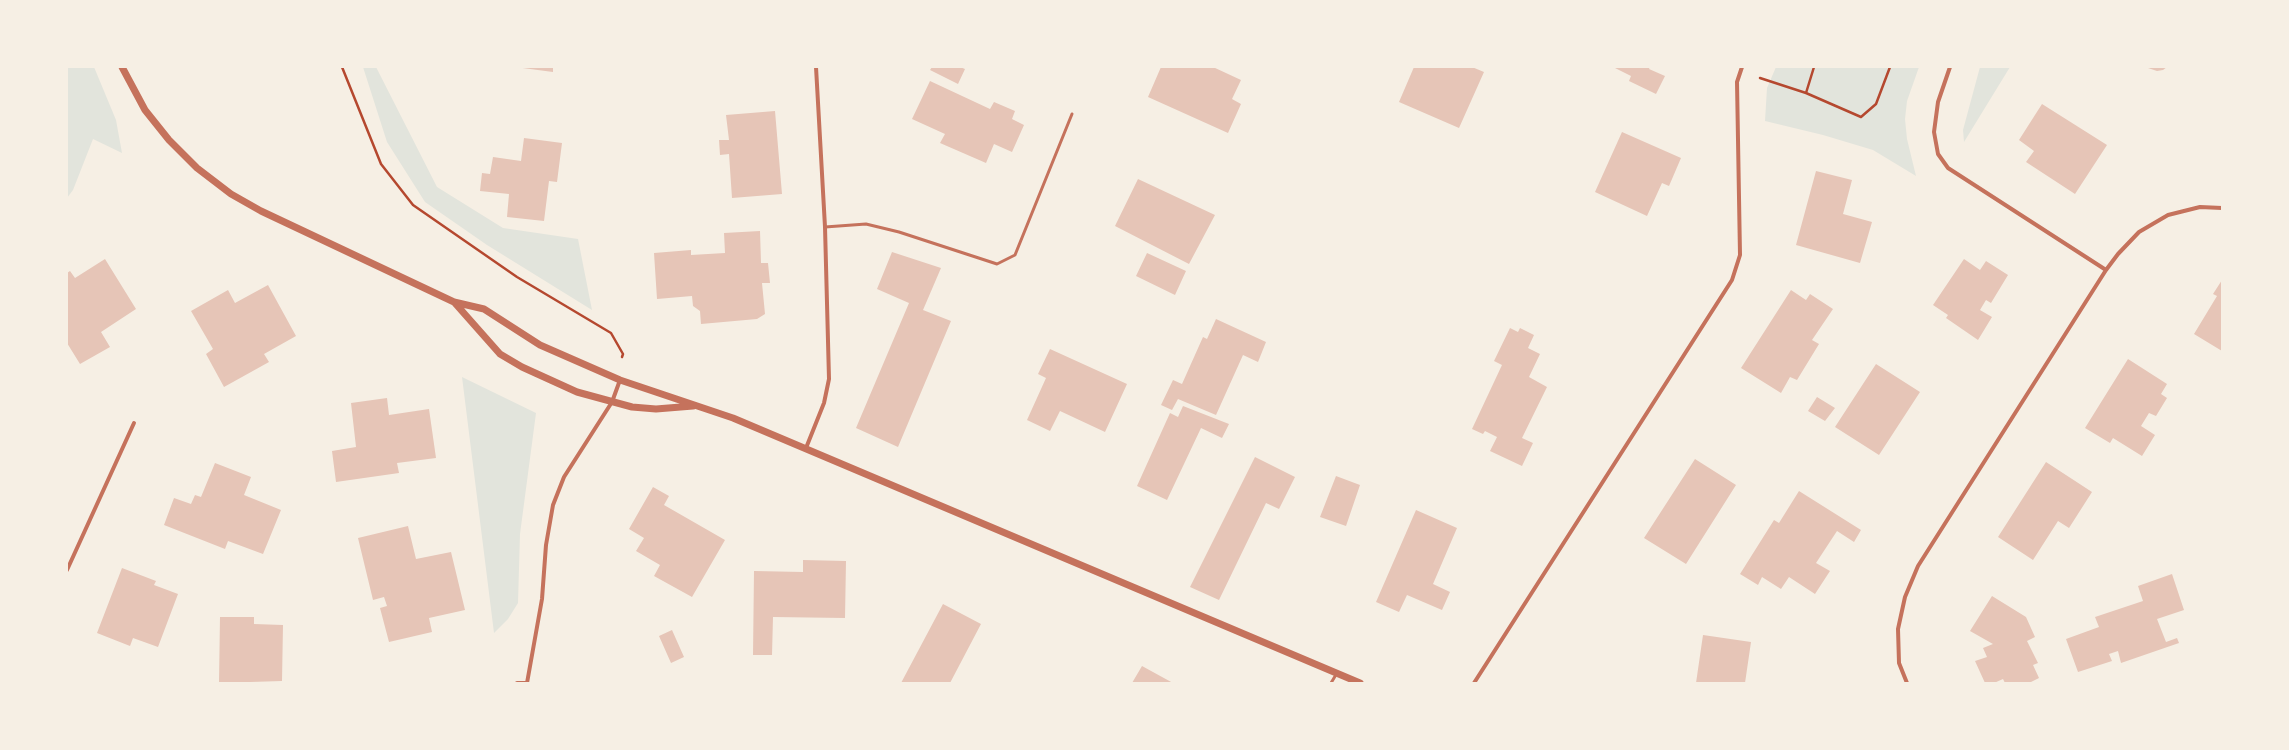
<!DOCTYPE html>
<style>
body{margin:0}
#map{position:relative;width:2289px;height:750px;overflow:hidden;background:#f6efe4;font-family:"Work Sans",sans-serif}
canvas{display:block}
.frame{position:absolute;inset:0;border:68px solid #f6efe4;pointer-events:none}
</style>
<div id="map">
<canvas width="2289" height="750"></canvas>
<div class="frame"></div>
</div>
<script>
const ctx = document.querySelector('canvas').getContext('2d');
ctx.lineJoin = 'round';
function paint(path, color) { ctx.fillStyle = color; ctx.fill(path, 'evenodd'); }
const shape = rows => new Path2D(rows.map(r => 'M' + r).join(''));
function strokePath(path, color, width, dash) { ctx.strokeStyle = color; ctx.lineWidth = width; ctx.lineCap = dash ? 'butt' : 'round'; ctx.setLineDash(dash || []); ctx.stroke(path); }
paint(shape([
 [67,67,94,67,116,120,122,153,93,139,73,190,67,198],
 [363,67,376,67,437,187,503,228,578,239,592,310,487,245,425,202,387,142],
 [1776,67,1919,67,1907,101,1905,119,1907,139,1916,176,1873,150,1823,135,1765,121,1767,88],
 [1980,67,2010,67,1964,142,1963,130],
 [462,377,536,413,520,534,518,603,508,619,494,633]
]), '#e2e4dc');
paint(shape([
 [515,67,553,67,553,72],
 [932,67,960,67,965,69,958,84,930,70],
 [1161,67,1213,67,1241,80,1232,99,1241,104,1228,133,1148,97],
 [1414,67,1472,67,1484,72,1459,128,1399,102],
 [1613,67,1650,67,1649,69,1665,76,1656,94,1629,81,1631,76],
 [2145,67,2167,67,2163,70,2157,71],
 [930,81,990,109,994,102,1015,111,1012,119,1024,125,1012,152,994,144,986,163,940,143,945,134,912,119],
 [2042,104,2107,145,2075,194,2026,162,2034,151,2019,140],
 [775,111,782,194,732,198,729,154,720,155,719,140,729,140,726,115],
 [1622,132,1681,158,1669,186,1662,183,1647,216,1595,192],
 [524,138,562,143,557,182,549,181,544,221,507,217,509,194,480,191,482,173,490,174,493,157,521,161],
 [1816,171,1852,180,1843,214,1872,222,1860,263,1796,245],
 [1138,179,1215,215,1189,264,1115,226],
 [760,231,761,263,768,263,770,283,762,283,765,314,757,319,701,324,700,311,693,306,692,296,657,299,654,253,691,250,691,255,725,253,724,233],
 [892,252,941,268,923,310,951,321,898,447,856,428,909,303,877,289],
 [1147,253,1186,271,1175,295,1136,276],
 [105,259,136,309,101,332,110,347,80,364,67,343,67,273,70,271,75,278],
 [1964,259,1980,270,1986,261,2008,275,1991,303,1986,300,1980,310,1992,317,1978,340,1946,318,1948,315,1933,305],
 [2222,280,2222,351,2194,334,2217,296,2213,294],
 [268,285,296,336,264,354,269,362,224,387,206,354,213,349,191,311,228,290,235,303],
 [1791,290,1806,300,1810,294,1833,309,1812,340,1819,344,1797,380,1790,377,1781,393,1741,368],
 [1216,319,1266,342,1258,362,1243,355,1216,415,1178,399,1172,410,1161,405,1173,380,1182,384,1203,337,1207,339],
 [1510,328,1518,332,1520,328,1534,335,1528,348,1540,354,1529,377,1547,387,1522,438,1533,443,1522,466,1490,451,1497,437,1485,431,1483,434,1472,429,1502,365,1494,361],
 [1050,349,1127,384,1105,432,1060,411,1050,431,1027,420,1046,378,1038,374],
 [2128,359,2167,384,2161,394,2167,398,2156,416,2149,413,2141,426,2155,435,2142,456,2113,438,2110,443,2085,428],
 [1876,364,1920,392,1879,455,1835,427],
 [1817,397,1835,408,1825,421,1808,411],
 [387,398,389,415,429,409,436,458,397,463,399,473,336,482,332,451,356,447,351,403],
 [1183,406,1229,424,1222,438,1201,428,1167,500,1137,486,1170,413,1178,417],
 [1255,457,1295,477,1279,509,1266,503,1219,600,1190,587],
 [1695,459,1736,485,1686,564,1644,538],
 [2046,462,2092,492,2069,528,2058,521,2033,560,1998,537],
 [215,463,251,477,244,495,281,510,263,554,228,541,225,549,164,525,174,498,191,504,195,495,201,497],
 [1336,476,1360,485,1346,526,1320,517],
 [653,487,669,496,664,505,725,540,692,597,654,576,660,565,636,551,644,538,629,529],
 [1799,491,1861,530,1854,542,1837,531,1816,563,1830,571,1815,594,1789,577,1781,589,1762,577,1758,585,1740,574,1774,520,1779,523],
 [1416,510,1457,528,1433,584,1450,592,1442,610,1407,595,1399,612,1376,602],
 [408,526,416,559,451,552,465,610,429,618,432,632,389,642,380,608,387,606,384,597,373,600,358,538],
 [803,560,846,561,845,618,773,617,772,655,753,655,754,571,803,572],
 [122,568,156,581,154,585,178,594,158,647,133,638,130,646,97,633],
 [2172,574,2184,610,2157,619,2166,642,2177,638,2179,643,2121,663,2118,651,2109,654,2112,661,2078,672,2066,639,2099,627,2095,617,2143,601,2138,586],
 [1992,596,2026,617,2035,637,2027,641,2038,663,2033,665,2039,678,2029,683,2005,683,2003,679,1994,683,1985,683,1975,661,1987,657,1983,648,1993,644,1970,631],
 [943,604,981,624,950,683,901,683],
 [220,617,254,617,254,624,283,625,282,681,219,683],
 [672,630,684,657,671,663,659,636],
 [1703,635,1751,642,1745,683,1696,683],
 [1142,666,1173,683,1132,683]
]), '#e6c5b7');
strokePath(shape([
 [342,67,381,164,413,205,517,277,611,333,623,354,622,357],
 [1760,78,1806,93,1861,117,1876,104,1890,67],
 [1806,93,1814,67]
]), '#b5482f', 2.5);
strokePath(shape([
 [825,227,866,224,899,232,997,264,1015,255,1072,114],
 [1331,683,1337,673]
]), '#c5725c', 3);
strokePath(shape([
 [1950,67,1938,102,1934,132,1938,154,1948,168,2106,270],
 [806,448,824,403,829,379,825,227,816,67],
 [67,570,134,423],
 [517,683,527,683],
 [527,683,542,599,546,545,553,505,564,477,612,402,620,380],
 [1474,683,1732,280,1740,255,1737,82,1742,67],
 [1907,683,1899,663,1898,629,1905,597,1918,566,2106,270,2118,254,2139,232,2168,215,2200,207,2222,208]
]), '#c5725c', 4);
strokePath(shape([
 [122,67,145,110,169,140,197,168,231,194,261,211,454,302,484,309,540,345,620,380,733,418,1360,683],
 [454,302,500,354,522,367,577,392,632,407,656,409,693,406]
]), '#c5725c', 7);
</script>
